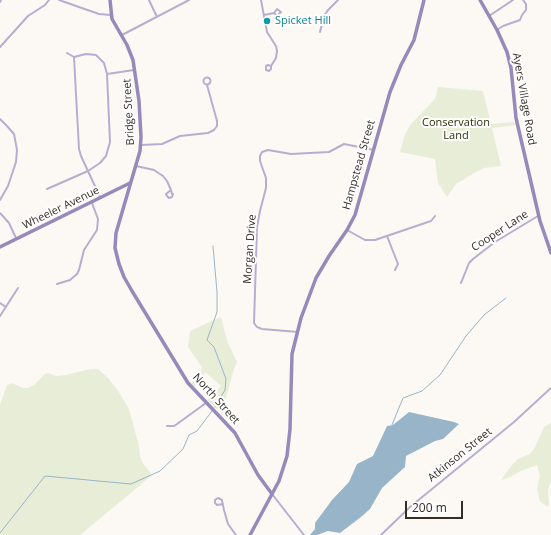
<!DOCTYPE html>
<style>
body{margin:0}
#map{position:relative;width:551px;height:535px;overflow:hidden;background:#fcf9f5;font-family:"Open Sans",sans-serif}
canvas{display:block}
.scale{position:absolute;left:405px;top:501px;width:58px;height:18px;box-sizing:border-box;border:2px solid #342d25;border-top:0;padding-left:5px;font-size:12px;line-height:14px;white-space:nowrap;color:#342d25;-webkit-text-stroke:3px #fff;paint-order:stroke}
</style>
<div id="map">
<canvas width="551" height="535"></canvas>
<div class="scale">200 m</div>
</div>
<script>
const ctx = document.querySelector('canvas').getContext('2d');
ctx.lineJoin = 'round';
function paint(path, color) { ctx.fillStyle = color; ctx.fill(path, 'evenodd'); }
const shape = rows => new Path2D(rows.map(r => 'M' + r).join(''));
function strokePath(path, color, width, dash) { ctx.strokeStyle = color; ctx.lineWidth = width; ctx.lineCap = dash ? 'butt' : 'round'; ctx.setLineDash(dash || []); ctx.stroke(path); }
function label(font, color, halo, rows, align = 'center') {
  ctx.font = font + ' "Open Sans",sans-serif'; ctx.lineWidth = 4; ctx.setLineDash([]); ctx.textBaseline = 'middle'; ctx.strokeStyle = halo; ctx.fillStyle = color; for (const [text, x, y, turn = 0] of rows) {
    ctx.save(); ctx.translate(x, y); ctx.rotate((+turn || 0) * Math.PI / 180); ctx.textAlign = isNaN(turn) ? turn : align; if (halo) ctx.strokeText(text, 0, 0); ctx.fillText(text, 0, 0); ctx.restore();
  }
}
paint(shape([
 [438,87,483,91,491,124,514,122,516,125,492,128,501,166,484,168,476,172,456,184,447,197,438,183,435,159,400,152,405,134,411,124,435,99],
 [221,317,228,343,237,362,234,369,226,398,218,410,207,400,221,386,205,372,203,379,194,387,191,383,199,377,202,367,188,347,190,331],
 [90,369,98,369,108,378,117,389,129,409,139,446,140,456,142,462,150,472,151,476,80,535,0,535,0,405,7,385,12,383,23,388,28,388,34,385,45,374,48,373,56,376,66,375],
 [551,423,551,481,548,490,549,503,548,507,540,502,537,488,540,476,537,465,521,471,508,478,501,480,512,465,518,459,530,454,535,447,544,427]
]), '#e8edd8');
paint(shape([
 [409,412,454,422,459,424,443,439,435,441,406,456,405,467,382,488,370,509,361,517,340,533,328,531,317,535,310,535,315,529,315,523,332,500,349,482,357,464,373,456,387,426,393,425]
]), '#98b4c9');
strokePath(shape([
 [213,246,217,292,217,312,207,340,214,347,226,379,225,390,215,407],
 [392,425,403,398,422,391,440,375,466,336,484,315,506,298],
 [0,533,45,476,131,484,160,471,183,449,189,435,197,431,212,411]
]), '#98b4c9', 1);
strokePath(shape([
 [59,0,99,14,111,15],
 [149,0,157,17],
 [261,0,267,32,276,46,277,51,276,58,271,66,271,69,269,71,266,70,266,66,268,65,271,66],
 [0,2,1,0],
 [264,15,274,13,277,9,281,12,278,15,276,15,274,13],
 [489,16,513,0],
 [497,30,503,26,520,20,522,15,526,10,526,4,523,0],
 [320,32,324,16,328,10,338,0],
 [122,35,189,0],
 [0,47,28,16,45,5,49,0],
 [74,57,79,149,81,156,100,197],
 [107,74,134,70],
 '203.5 81a3.5 3.5 0 1 1 7 0a3.5 3.5 0 1 1-7 0Z',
 [0,119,7,126,14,134,17,150,16,162,8,186,0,200],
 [141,145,162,144,180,136,208,133,214,130,217,126,217,121,207,85],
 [136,166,154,170,163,176,167,181,171,190,172,194,173,194,172,197,169,198,167,196,166,194,171,190],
 [47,189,88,171,100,163,106,156,110,142,107,74,104,63,96,55,86,54,74,57,67,53],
 [0,213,9,223,16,238],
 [347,230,365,240,375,240,431,221,435,216],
 [387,236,398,264,395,270],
 [461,283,469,263,473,259,495,242,538,216],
 [57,284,70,280,77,274,79,270,84,250,97,230,98,219,92,203],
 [0,303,6,307],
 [0,316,18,288],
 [298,332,262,329,257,327,254,323,257,227,260,211,266,188,266,178,260,161,260,156,262,152,268,150,291,154,329,152,344,144,374,150],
 [167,426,174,426,177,424,206,403],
 [272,494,304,535],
 [223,504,217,505,215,503,215,500,218,498,222,500,222,501,224,510,228,524,236,535],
 [381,535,410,507,514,422,551,388]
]), '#b7aecf', 2);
strokePath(shape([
 [110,0,112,19,127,45,133,60,139,101,141,137,140,151,116,233,115,248,119,264,124,277,132,291,188,383,235,433,258,475,272,494],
 [480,0,497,30,507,52,511,68,516,118,540,221,551,253],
 [0,247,130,183],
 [250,535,279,481,287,456,290,429,292,354,301,318,316,278,329,256,347,230,355,215,390,92,401,65,414,40,424,0]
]), '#9789b9', 3.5);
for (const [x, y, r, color] of [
 [267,21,4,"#0f9aa8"]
]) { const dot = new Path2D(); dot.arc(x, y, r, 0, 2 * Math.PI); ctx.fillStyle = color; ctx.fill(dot); strokePath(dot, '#fff', 1.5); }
label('11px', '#0d838f', '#fff', [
 ["Spicket Hill",275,21]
], 'left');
label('11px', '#342d25', '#fff', [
 ["Ayers Village Road",524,99,80],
 ["Bridge Street",129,112,-93],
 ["Hampstead Street",359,165,-74],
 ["Wheeler Avenue",61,208,-26],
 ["Cooper Lane",500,231,-33],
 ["Morgan Drive",250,249,-86],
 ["North Street",216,399,48],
 ["Atkinson Street",460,455,-39]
]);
label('11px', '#2a2f07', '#fff', [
 ["Conservation",456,123],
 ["Land",456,136]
]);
</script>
